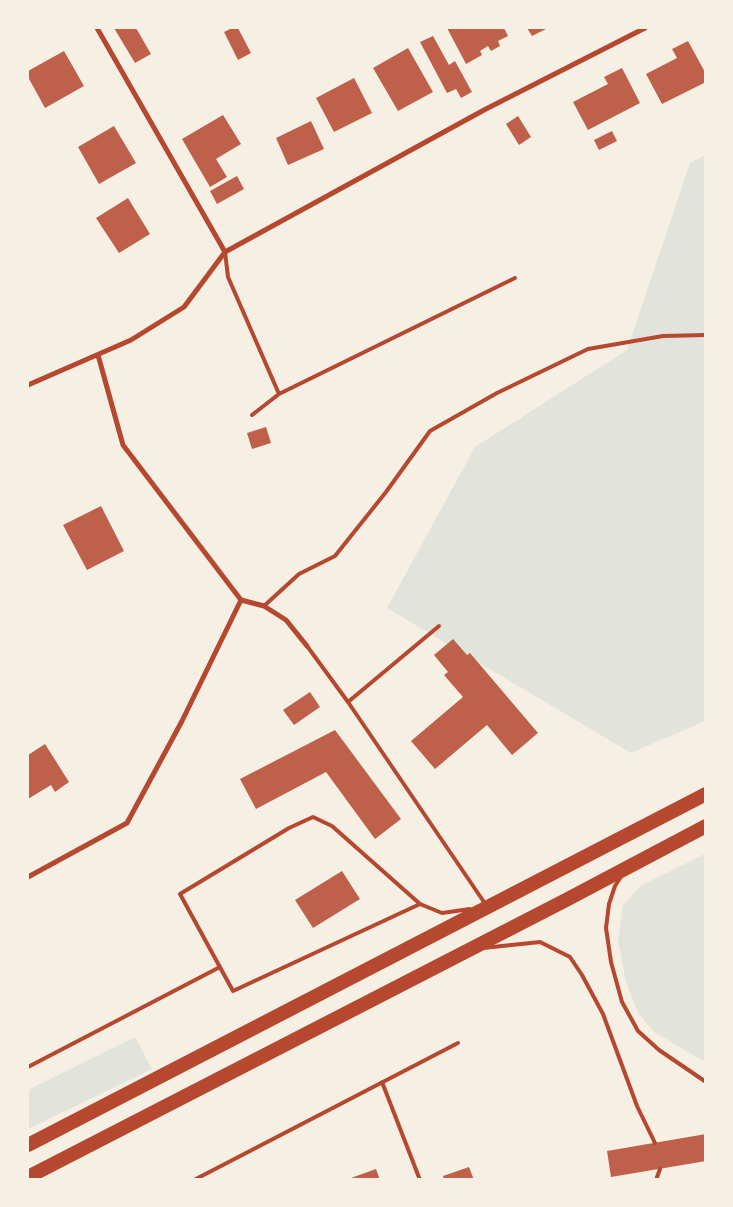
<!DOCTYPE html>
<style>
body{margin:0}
#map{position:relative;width:733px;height:1207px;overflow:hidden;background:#f6efe4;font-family:"Noto Serif",serif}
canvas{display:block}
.frame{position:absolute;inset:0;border:29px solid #f6efe4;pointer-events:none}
</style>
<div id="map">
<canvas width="733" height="1207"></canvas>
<div class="frame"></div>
</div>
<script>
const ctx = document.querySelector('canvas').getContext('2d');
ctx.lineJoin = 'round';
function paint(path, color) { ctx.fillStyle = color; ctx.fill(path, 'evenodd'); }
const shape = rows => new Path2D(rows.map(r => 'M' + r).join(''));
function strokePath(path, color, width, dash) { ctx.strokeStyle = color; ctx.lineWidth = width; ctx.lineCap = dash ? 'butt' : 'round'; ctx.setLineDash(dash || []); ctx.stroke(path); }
paint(shape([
 [705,155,705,721,631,753,387,608,475,447,627,350,690,163],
 [705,854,705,1062,654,1032,638,1013,626,982,618,941,623,905,642,885],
 [135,1037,152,1069,28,1129,28,1090]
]), '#e2e4dc');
paint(shape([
 [114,28,136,28,151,54,135,63],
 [232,28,238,28,251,53,238,60,224,32],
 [447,28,504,28,508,36,498,41,500,46,491,51,488,46,480,51,482,55,466,64],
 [527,28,548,28,532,36],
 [433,36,449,65,455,61,472,92,461,98,456,89,447,93,420,42],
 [688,41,706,74,706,82,662,104,646,74,677,58,672,49],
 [408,48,433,92,398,111,373,68],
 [64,51,84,86,45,108,28,77,28,71],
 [622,68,640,103,588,130,573,102,608,84,604,77],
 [354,78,372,113,334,132,316,98],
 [223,115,241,144,216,159,227,177,210,187,182,139],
 [518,116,531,137,519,145,506,124],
 [311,121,324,149,288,165,276,138],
 [114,126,136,163,99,184,78,147],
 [612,131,617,141,599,150,594,140],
 [237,176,244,189,217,204,210,191],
 [128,198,150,234,119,253,96,218],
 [266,427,271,443,252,449,247,433],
 [101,506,124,551,87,570,63,525],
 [453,639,467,655,470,653,538,733,512,755,487,725,435,769,411,741,463,697,444,675,448,672,434,655],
 [310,692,320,707,294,725,283,710],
 [335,730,401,819,375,839,326,772,256,809,240,779],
 [45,744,69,782,55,792,51,785,28,799,28,755],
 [342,871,360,899,313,928,295,900],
 [706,1134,706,1161,611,1177,607,1151],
 [469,1167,474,1180,444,1180,443,1176],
 [376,1169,380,1180,351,1180,351,1178]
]), '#bf614a');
strokePath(shape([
 [225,252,228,277,279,394],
 [252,415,279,394,515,278],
 [264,606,299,574,335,556,386,492,430,431,497,393,588,349,663,336,706,335],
 [307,646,348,702,486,905],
 [348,702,439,626],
 [622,875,615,886,609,904,606,928,611,962,622,1002,638,1031,659,1050,706,1082],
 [420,904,233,991,180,894,289,828,313,817,332,826,420,904,442,913,470,909],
 [483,948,540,942,570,957,582,975,603,1014,637,1106,655,1143],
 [28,1067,220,967],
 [382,1082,420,1180],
 [194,1180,458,1043],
 [656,1180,660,1169]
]), '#b5482f', 4);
strokePath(shape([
 [97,28,225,252],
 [98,355,123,445,241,600,264,606,286,620,307,646],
 [28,385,131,340,184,307,225,252,484,110,645,28],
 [28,877,127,823,182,721,241,600]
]), '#b5482f', 5);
strokePath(shape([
 [28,1145,706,794],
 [28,1177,566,900,706,826]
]), '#b5482f', 14);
</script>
